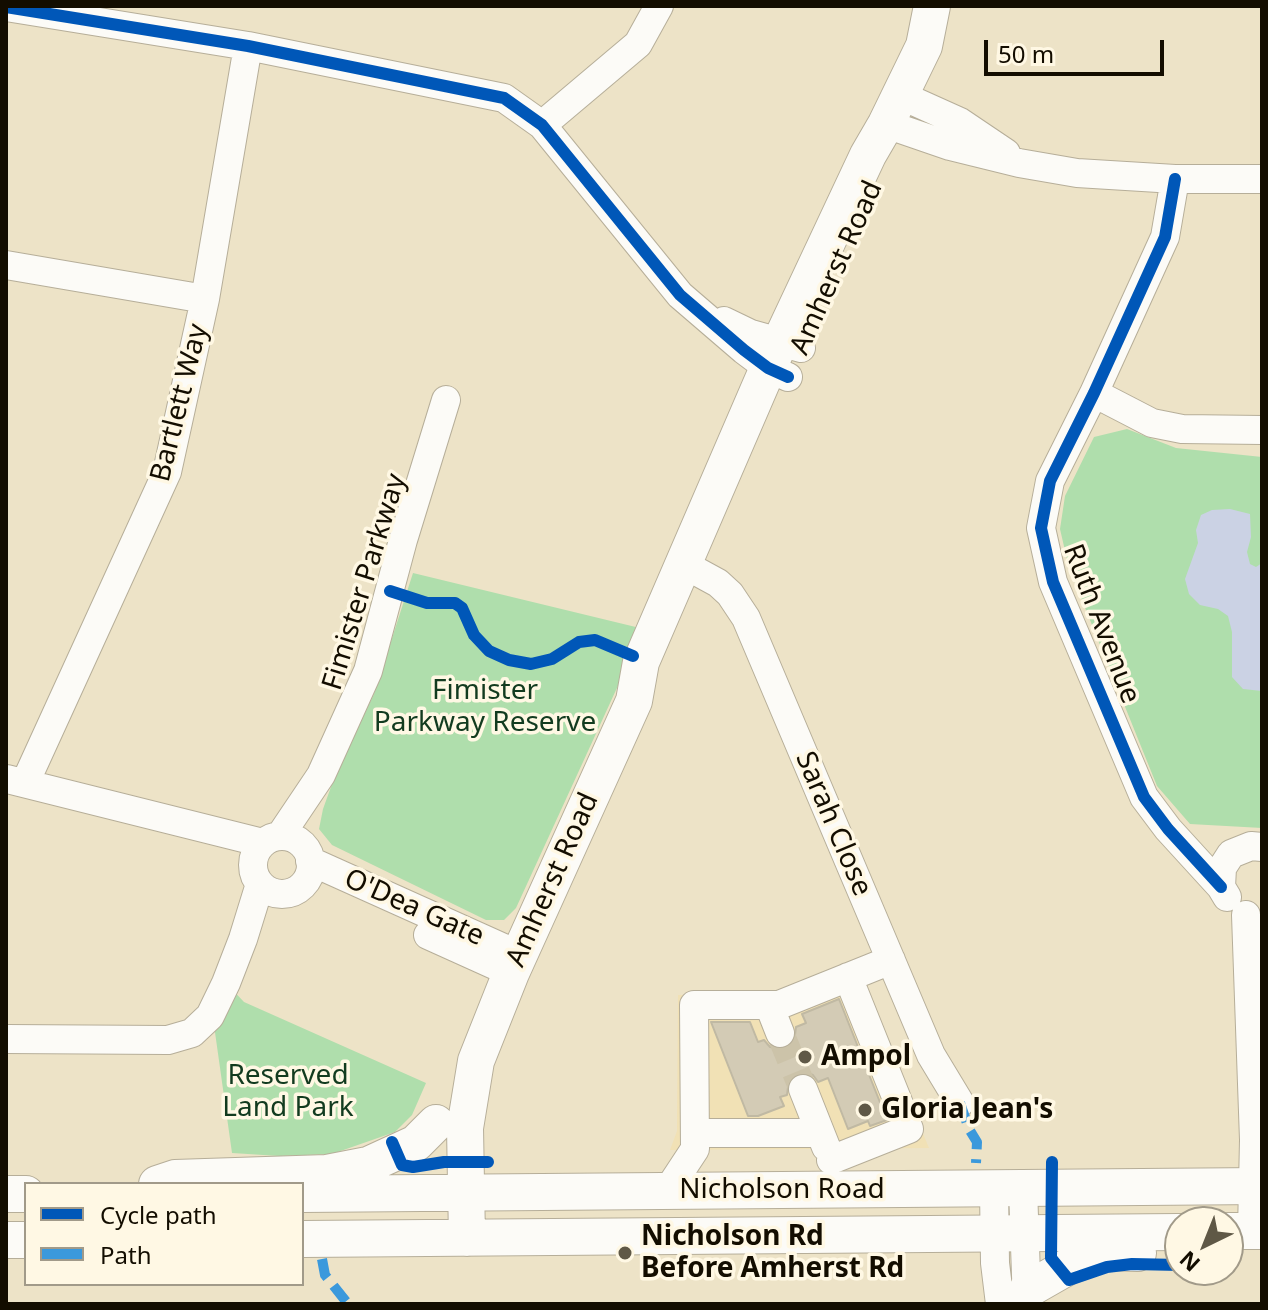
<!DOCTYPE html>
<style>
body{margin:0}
#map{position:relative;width:1268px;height:1310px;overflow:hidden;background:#ede3c7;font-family:"Noto Sans",sans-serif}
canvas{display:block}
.frame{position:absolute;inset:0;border:8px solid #130d00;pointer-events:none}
.legend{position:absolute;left:24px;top:1182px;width:280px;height:104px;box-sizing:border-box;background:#fff8e4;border:2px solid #a19a89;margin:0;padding:10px 14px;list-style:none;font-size:24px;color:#130d00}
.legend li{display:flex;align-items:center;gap:16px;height:40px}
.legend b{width:40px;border:2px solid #a19a89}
.north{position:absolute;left:1164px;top:1206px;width:80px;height:80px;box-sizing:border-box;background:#fff8e4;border:2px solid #a19a89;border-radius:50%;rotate:223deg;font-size:22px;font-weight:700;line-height:32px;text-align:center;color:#130d00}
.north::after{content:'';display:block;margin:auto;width:28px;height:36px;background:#5f5846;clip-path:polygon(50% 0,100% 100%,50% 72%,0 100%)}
.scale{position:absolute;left:984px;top:40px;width:180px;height:36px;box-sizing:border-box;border:4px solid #130d00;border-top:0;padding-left:10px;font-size:24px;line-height:28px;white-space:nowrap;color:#130d00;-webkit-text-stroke:6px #fff8e4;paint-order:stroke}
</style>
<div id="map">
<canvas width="1268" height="1310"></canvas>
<div class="frame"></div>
<ul class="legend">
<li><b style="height:10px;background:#0057b8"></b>Cycle path</li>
<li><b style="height:10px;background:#3b99dc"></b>Path</li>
</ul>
<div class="north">N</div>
<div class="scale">50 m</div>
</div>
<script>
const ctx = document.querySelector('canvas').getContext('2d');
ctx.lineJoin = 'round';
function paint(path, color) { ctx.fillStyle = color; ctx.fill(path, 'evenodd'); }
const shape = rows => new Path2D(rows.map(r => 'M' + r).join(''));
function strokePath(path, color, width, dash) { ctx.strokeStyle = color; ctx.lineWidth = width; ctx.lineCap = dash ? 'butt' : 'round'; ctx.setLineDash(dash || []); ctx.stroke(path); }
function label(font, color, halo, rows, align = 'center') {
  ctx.font = font + ' "Noto Sans",sans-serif'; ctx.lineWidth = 7; ctx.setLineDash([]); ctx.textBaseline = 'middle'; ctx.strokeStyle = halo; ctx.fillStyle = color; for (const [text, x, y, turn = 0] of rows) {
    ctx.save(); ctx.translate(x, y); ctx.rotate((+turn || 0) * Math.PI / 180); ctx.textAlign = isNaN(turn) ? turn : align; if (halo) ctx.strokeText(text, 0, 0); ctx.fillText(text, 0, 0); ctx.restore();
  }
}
paint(shape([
 [852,963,929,1148,670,1150,677,1131,678,995,770,996]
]), '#f1e1b5');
paint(shape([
 [1127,429,1176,448,1262,457,1262,828,1190,824,1157,786,1069,568,1060,529,1065,496,1094,437],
 [413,573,644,629,516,908,504,920,486,920,332,845,319,829,323,809,336,773,374,694],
 [226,983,244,1002,426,1083,412,1115,395,1132,332,1154,279,1156,232,1153,212,1011]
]), '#afdeac');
paint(shape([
 [1230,509,1250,514,1251,537,1247,552,1250,564,1256,567,1262,563,1262,691,1243,689,1232,677,1232,632,1228,616,1218,609,1200,605,1189,594,1185,579,1198,543,1196,530,1201,515,1212,510]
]), '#cbd2e4');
const building = shape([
 [839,999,887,1120,870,1126,868,1121,848,1129,828,1078,818,1082,813,1075,805,1072,796,1074,789,1079,787,1095,780,1097,784,1106,758,1116,748,1116,711,1022,750,1022,758,1042,764,1040,770,1047,785,1049,794,1043,796,1027,806,1023,802,1014,839,999]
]);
paint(building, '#d3cbb5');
strokePath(building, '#c0b9a3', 2);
strokePath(shape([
 [780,1033,803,1089]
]), '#ccc3a9', 28, [28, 14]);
const minor = shape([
 [6,7,248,46,504,98,542,125,680,295,744,350,768,368,788,377],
 [900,95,960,122,1006,153],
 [886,124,950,146,1019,163,1077,173,1175,179,1262,179],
 [542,125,638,44,659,6],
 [1175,179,1165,237,1094,393,1050,481,1041,528,1053,582,1144,797,1168,829,1221,887],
 [6,265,205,299],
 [724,321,751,334,801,348],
 [1094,393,1152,423,1182,429,1262,430],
 [685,565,718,583,730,594,746,618,931,1055,960,1103],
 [7,779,263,843],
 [25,783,167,472,205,299,248,46],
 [280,836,321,775,368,671,403,540,446,400],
 '253 865a29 29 0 1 1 58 0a29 29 0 1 1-58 0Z',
 [310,861,519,955],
 [1227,897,1221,887,1222,868,1231,854,1251,846,1262,847],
 [1246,915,1254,1140,1252,1231],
 [428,935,510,972],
 [769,1005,780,1033],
 [6,1039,168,1040,192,1033,210,1016,226,983,243,939,260,884],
 [803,1089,826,1147],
 [695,1133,820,1133],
 [831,1160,909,1129,848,977],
 [1023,1188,1027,1304],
 [994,1189,995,1263,1000,1304],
 [668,1190,695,1149,694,1005,779,1005,891,960]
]);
const major = shape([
 [157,1184,175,1178,327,1173,368,1165,416,1143,436,1123],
 [6,1194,26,1194],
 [302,1194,1262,1186],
 [1228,1231,1262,1231],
 [467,1238,465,1128,476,1061,511,973,634,701,641,662,768,368,868,155,886,124,924,46,932,6],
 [302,1239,1180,1232],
 [6,1240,26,1240],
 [1027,1290,1069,1266,1107,1252,1138,1253]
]);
strokePath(minor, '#b6ae99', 30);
strokePath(major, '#b6ae99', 38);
strokePath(minor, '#fcfbf7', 28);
strokePath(major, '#fcfbf7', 36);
strokePath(shape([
 [960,1103,969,1129,977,1142,976,1163],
 [322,1259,325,1275,348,1304]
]), '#3b99dc', 10, [20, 10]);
strokePath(shape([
 [6,7,248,46,504,98,542,125,680,295,744,350,768,368,788,377],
 [1175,179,1165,237,1094,393,1050,481,1041,528,1053,582,1144,797,1168,829,1221,887],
 [390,591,427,603,455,603,462,608,474,635,489,651,509,660,531,664,552,659,579,642,595,640,633,656],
 [392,1142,402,1165,413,1167,444,1162,488,1162],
 [1052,1162,1051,1258,1069,1280,1107,1267,1132,1264,1180,1265]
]), '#0057b8', 12);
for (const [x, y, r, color] of [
 [805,1057,8,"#5f5846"],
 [865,1110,8,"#5f5846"],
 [625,1253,8,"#5f5846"]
]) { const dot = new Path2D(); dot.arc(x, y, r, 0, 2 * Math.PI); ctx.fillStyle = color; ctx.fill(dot); strokePath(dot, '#fff8e4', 3); }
label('28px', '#130d00', '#fff8e4', [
 ["Amherst Road",837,268,-66],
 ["Bartlett Way",180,403,-76],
 ["Fimister Parkway",365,582,-73],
 ["Ruth Avenue",1101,624,69],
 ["Sarah Close",833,824,67],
 ["Amherst Road",553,880,-66],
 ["O'Dea Gate",414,908,24],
 ["Nicholson Road",782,1190]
]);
label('28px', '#123b1f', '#fff8e4', [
 ["Fimister",485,691],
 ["Parkway Reserve",485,723],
 ["Reserved",288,1076],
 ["Land Park",288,1108]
]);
label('bold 28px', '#130d00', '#fff8e4', [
 ["Ampol",821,1057],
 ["Gloria Jean's",881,1110],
 ["Nicholson Rd",641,1237],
 ["Before Amherst Rd",641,1269]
], 'left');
</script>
